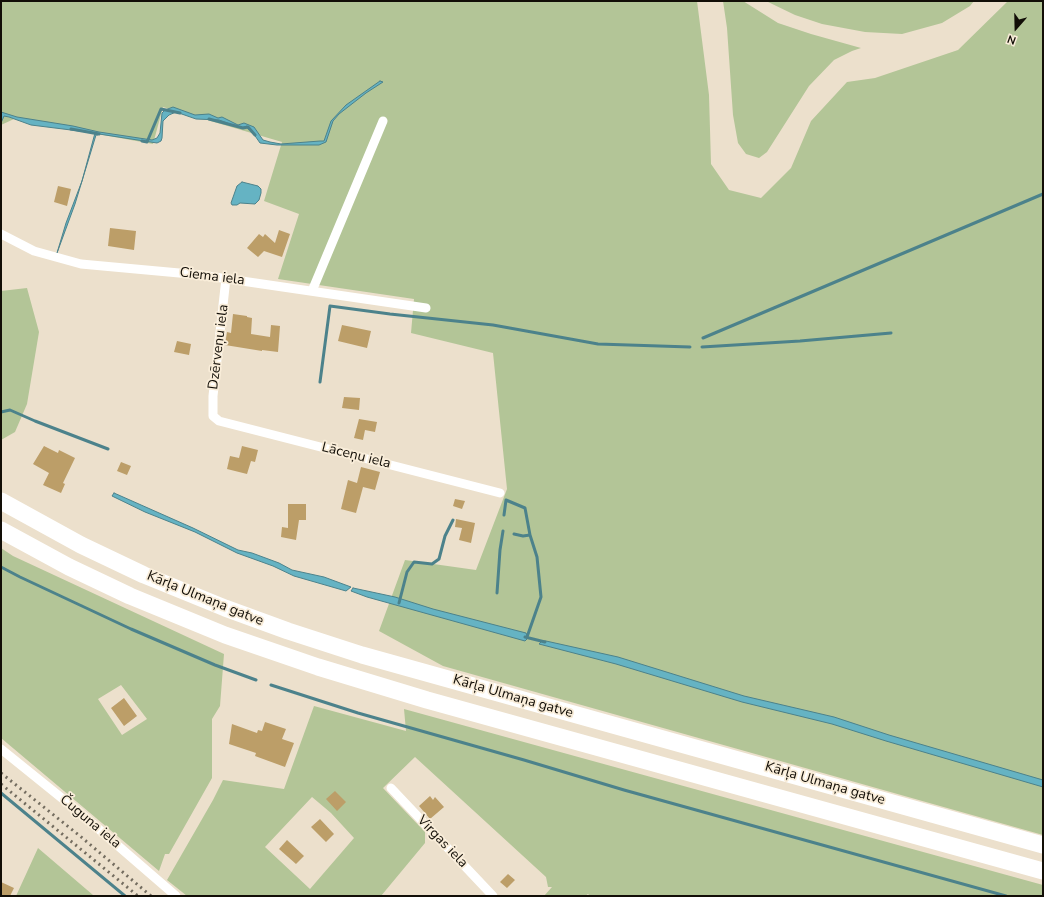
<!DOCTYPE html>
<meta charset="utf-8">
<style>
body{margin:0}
#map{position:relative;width:1044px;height:897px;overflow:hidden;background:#ece0cc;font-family:"Nunito Sans",sans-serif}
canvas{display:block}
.frame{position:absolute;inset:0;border:2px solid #120e07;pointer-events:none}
.north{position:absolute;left:996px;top:8px;width:40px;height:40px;-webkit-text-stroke:3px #f9edd9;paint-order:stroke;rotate:200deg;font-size:11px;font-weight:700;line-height:16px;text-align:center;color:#120e07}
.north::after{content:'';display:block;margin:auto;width:14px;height:18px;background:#120e07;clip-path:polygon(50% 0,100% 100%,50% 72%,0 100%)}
</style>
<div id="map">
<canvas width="1044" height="897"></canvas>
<div class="frame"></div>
<div class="north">N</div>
</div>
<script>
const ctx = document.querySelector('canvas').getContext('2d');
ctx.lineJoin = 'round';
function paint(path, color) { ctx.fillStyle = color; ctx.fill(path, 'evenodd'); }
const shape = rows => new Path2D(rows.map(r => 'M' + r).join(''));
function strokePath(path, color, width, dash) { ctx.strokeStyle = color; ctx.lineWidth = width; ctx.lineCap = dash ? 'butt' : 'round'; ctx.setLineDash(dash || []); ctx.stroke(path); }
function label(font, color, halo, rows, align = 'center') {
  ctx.font = font + ' "Nunito Sans",sans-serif'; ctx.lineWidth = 3.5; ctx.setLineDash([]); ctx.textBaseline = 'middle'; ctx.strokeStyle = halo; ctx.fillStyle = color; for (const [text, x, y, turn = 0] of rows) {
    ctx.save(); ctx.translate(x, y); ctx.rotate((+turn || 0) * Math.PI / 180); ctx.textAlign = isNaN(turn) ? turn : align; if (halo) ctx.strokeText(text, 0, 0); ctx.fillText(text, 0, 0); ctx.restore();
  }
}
paint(shape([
 [1,1,697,1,709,95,711,164,729,190,761,198,791,168,811,121,847,82,875,78,958,50,1008,1,1043,1,1043,835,443,666,379,631,405,560,476,570,507,489,493,353,411,333,414,299,278,279,299,214,264,201,282,142,163,107,153,144,14,119,1,125],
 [723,1,743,1,778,23,811,34,861,48,852,51,834,60,809,86,767,152,759,158,746,154,738,143,733,115,727,28],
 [766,1,974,1,970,6,942,23,902,34,865,32,822,24,795,15],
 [27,288,39,332,27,404,15,432,1,440,1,291],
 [1,548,13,556,224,654,220,706,212,719,212,778,169,854,165,854,159,871,1,738],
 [121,685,147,719,122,735,98,699],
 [314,706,406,731,404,709,1043,885,1043,896,590,896,588,894,585,896,544,896,552,887,548,887,546,877,415,757,383,788,425,832,425,843,381,896,187,896,167,880,213,800,223,780,284,789],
 [312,797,331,813,354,838,310,889,265,847],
 [38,848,93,895,92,896,16,896]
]), '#b3c597');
const water = shape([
 [380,81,383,82,366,93,339,114,333,121,326,142,319,145,277,145,260,143,251,130,248,129,247,126,241,128,219,120,196,119,176,112,169,115,163,121,162,138,161,141,157,143,99,134,98,135,96,135,75,204,57,253,66,223,82,181,95,133,31,125,9,117,4,116,1,123,1,112,17,117,73,126,99,132,152,140,157,138,160,133,162,113,165,110,173,107,195,115,209,114,218,118,222,117,238,125,244,123,254,127,263,140,270,142,281,144,320,141,324,141,331,121,346,105,380,81],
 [242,182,258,186,261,189,261,193,259,200,255,204,240,203,237,205,232,205,231,203,237,186,242,182],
 [114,493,193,528,238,550,252,553,279,563,292,570,324,577,351,587,346,591,294,576,273,566,237,553,195,532,145,512,112,496,114,493],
 [353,588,395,597,433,609,526,633,528,638,525,641,367,597,351,591,353,588],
 [542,641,546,641,618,657,744,696,834,717,889,735,1043,780,1043,787,886,741,832,724,742,702,616,664,539,644,542,641]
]);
paint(water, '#65b3c3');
strokePath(water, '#4c828b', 1);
strokePath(shape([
 [209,119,243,128,248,127,255,135],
 [71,129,99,134],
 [142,141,147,142,161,109,180,113],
 [703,338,1043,194],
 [702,347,800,341,891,333],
 [320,382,330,306,390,314,493,325,598,344,690,347],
 [1,412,10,410,35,421,108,449],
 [504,515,506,500,525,508,530,535,537,557,541,597,527,637],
 [514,534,523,536,530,535],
 [1,567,20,577,131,629,215,665,256,680],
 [497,593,500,550,503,531],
 [399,603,407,572,414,562,432,564,439,559,445,536,453,520],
 [525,637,545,642],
 [271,685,358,713,524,760,624,790,1006,896],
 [1,793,125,896]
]), '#4c828b', 3);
paint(shape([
 [58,186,71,189,67,206,54,202],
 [110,228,136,231,134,250,108,246],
 [279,230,290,234,282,257,264,251,258,257,247,248,259,234,263,237,265,234,275,243],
 [233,314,247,316,247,317,252,318,251,334,270,337,271,325,280,326,278,352,262,350,262,351,225,345,227,332,231,333],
 [342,325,371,331,367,348,338,341],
 [177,341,191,344,189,355,174,352],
 [344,397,360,398,359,410,342,408],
 [359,419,377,422,375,432,365,430,363,440,354,438],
 [44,446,58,453,59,450,75,458,63,483,65,484,61,493,43,485,49,473,33,464],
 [242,446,258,450,255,462,251,461,247,474,227,469,230,456,239,458],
 [121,462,131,466,127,475,117,471],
 [361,467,380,472,375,490,363,487,356,513,341,509,348,480,357,483],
 [455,499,465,501,462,509,453,506],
 [288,504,306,504,306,520,299,520,296,540,281,537,282,527,288,528],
 [456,519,475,523,471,543,459,540,462,528,455,527],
 [124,698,137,716,124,726,111,708],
 [265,722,286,729,282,739,294,743,285,767,255,756,256,753,229,744,232,724,257,733,258,730,262,731],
 [335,791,346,802,337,811,326,799],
 [430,796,433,800,435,797,444,807,430,819,419,806],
 [320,819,334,834,326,842,311,827],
 [287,840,304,856,296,864,279,849],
 [508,874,515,880,507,888,500,882],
 [1,882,14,888,10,896,1,896]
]), '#bc9e68');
strokePath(shape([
 [1,234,34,251,81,264,201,275,426,308],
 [226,278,213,396,213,416,219,421,500,493],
 [312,291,383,121],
 [1,749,79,812,176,896],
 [391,788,493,896]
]), '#fff', 9);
strokePath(shape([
 [1,501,81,545,144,575,225,608,288,631,362,655,1043,845],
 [1,530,69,567,130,596,225,635,318,667,427,700,1043,871]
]), '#fff', 17);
strokePath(shape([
 [1,773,80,836,151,896],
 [1,784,138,896]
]), '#736c5f', 3, [2, 4]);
label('14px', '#120e07', '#f9edd9', [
 ["Ciema iela",212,277,7],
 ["Dzērveņu iela",219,347,-83],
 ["Lāceņu iela",356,456,14],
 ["Kārļa Ulmaņa gatve",205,599,22],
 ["Kārļa Ulmaņa gatve",513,697,16],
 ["Kārļa Ulmaņa gatve",825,784,16],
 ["Čuguna iela",90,822,40],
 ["Virgas iela",442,842,46]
]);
</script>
